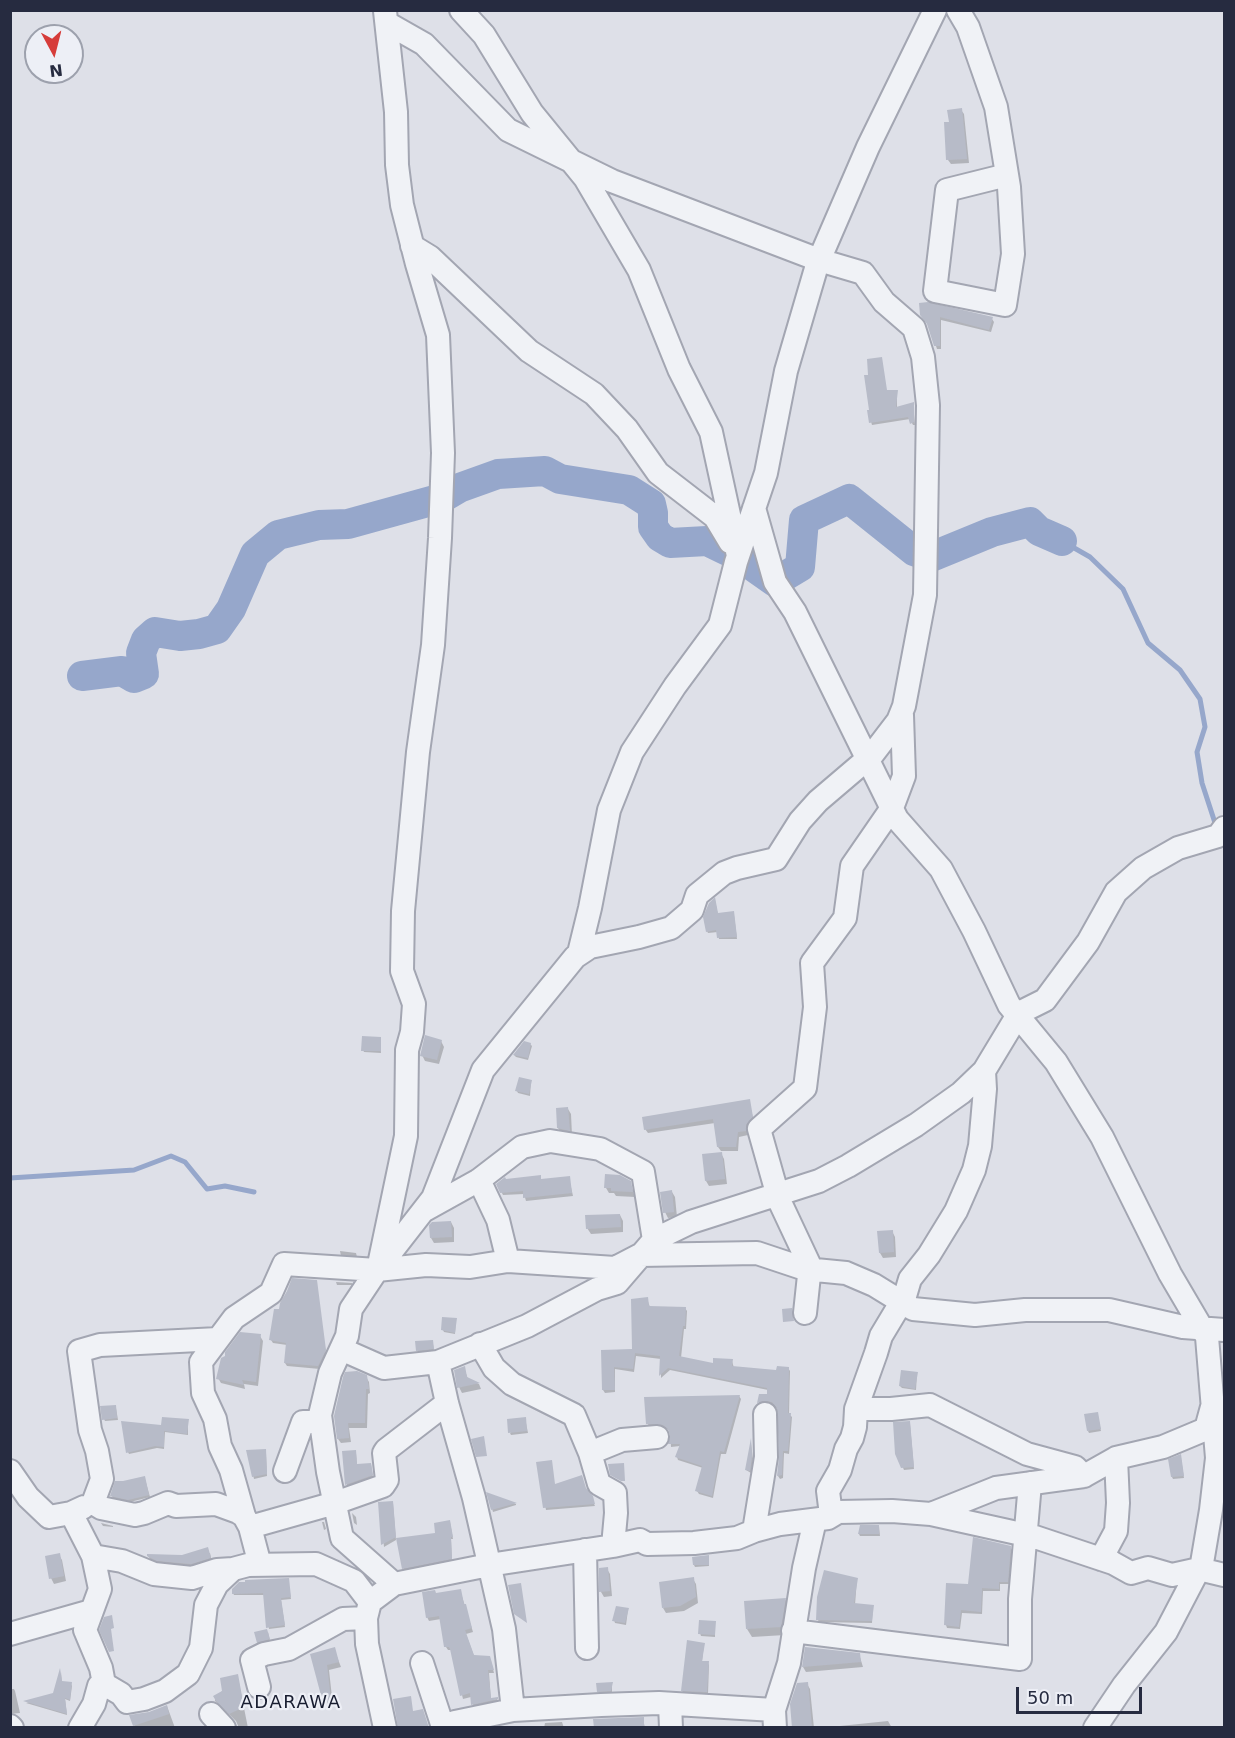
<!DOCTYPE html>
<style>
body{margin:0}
#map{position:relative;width:1235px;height:1738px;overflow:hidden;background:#dee0e8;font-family:"DejaVu Sans",sans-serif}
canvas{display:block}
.frame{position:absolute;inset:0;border:12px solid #262b40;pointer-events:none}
.north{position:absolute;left:24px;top:24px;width:60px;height:60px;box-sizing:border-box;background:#edeff6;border:2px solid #9da1ad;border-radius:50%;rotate:173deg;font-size:16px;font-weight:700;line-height:24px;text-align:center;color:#262b40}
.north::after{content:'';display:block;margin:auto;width:21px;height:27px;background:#d63c3a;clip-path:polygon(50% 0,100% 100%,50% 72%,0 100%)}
.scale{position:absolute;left:1016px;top:1687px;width:126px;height:27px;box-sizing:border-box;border:3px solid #262b40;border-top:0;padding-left:8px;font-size:18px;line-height:21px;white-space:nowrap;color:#262b40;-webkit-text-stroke:4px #edeff6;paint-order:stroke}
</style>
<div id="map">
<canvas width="1235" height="1738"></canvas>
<div class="frame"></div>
<div class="north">N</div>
<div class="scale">50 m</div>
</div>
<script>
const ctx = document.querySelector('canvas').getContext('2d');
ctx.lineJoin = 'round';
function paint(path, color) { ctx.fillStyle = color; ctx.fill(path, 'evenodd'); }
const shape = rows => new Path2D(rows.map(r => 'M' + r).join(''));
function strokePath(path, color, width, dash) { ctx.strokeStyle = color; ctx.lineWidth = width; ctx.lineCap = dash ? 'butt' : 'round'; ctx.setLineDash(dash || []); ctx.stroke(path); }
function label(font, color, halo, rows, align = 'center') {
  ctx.font = font + ' "DejaVu Sans",sans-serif'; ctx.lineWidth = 4.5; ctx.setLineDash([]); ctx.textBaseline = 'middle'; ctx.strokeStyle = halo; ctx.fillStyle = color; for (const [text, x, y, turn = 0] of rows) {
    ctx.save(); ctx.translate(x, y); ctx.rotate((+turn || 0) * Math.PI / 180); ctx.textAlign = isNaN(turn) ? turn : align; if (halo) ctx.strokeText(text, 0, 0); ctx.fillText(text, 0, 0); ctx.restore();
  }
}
paint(shape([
 [961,110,964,114,969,163,951,164,948,160,950,124],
 [922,315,992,319,994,322,991,332,941,320,941,349,937,349,929,325],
 [870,376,887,391,897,392,897,409,913,403,915,425,913,425,910,419,872,425,868,411,871,411],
 [715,900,718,915,734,915,737,939,719,939,718,932,708,933,707,931],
 [380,1039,381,1053,364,1052,363,1050],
 [441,1041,444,1047,439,1064,425,1061,422,1055],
 [530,1044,532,1046,528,1060,516,1057,514,1055],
 [531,1081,530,1096,518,1093,517,1091],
 [749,1101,754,1122,748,1130,748,1135,739,1137,738,1151,721,1151,718,1147,715,1123,648,1133,645,1129],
 [568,1109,571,1114,572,1135,562,1134,558,1128],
 [721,1153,724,1159,727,1184,709,1186,706,1181,703,1155],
 [540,1177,542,1181,569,1178,573,1196,526,1201,524,1194,503,1195,498,1185,506,1180],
 [630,1182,635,1197,616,1196,614,1193,609,1193,606,1188],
 [672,1192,675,1197,677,1217,668,1218,665,1212],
 [620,1215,623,1221,623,1232,591,1234,587,1228],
 [451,1222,454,1228,454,1242,434,1243,431,1238],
 [892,1231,895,1237,896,1257,883,1258,880,1253,879,1232],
 [340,1251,356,1253,357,1257,341,1256],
 [316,1281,326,1354,320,1369,287,1366,285,1363,287,1345,273,1343,271,1340,280,1311],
 [336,1282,352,1283,353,1285,337,1285],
 [647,1299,650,1307,685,1308,687,1311,686,1329,684,1329,681,1358,714,1364,732,1361,734,1368,778,1372,788,1368,790,1371,789,1414,792,1417,789,1454,784,1453,783,1478,780,1479,778,1476,781,1457,778,1409,768,1403,760,1406,759,1403,760,1396,768,1396,768,1390,670,1370,661,1378,661,1359,636,1356,634,1372,615,1369,615,1392,605,1393,603,1390,602,1352,634,1351],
 [456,1320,455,1334,444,1332,443,1330],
 [260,1336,263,1341,258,1386,244,1384,245,1389,221,1383,218,1378],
 [433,1344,434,1351,419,1353,417,1350],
 [464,1368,468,1379,479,1384,481,1389,462,1393,459,1387],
 [917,1374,916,1390,902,1388,900,1386],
 [366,1377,369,1382,370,1393,368,1394,367,1428,349,1428,351,1442,341,1443,338,1439],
 [739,1396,741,1399,726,1454,721,1454,713,1498,699,1494,697,1491,703,1468,678,1460,677,1457,680,1446,671,1447,670,1431,666,1428,649,1427,648,1424],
 [116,1408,118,1420,105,1421,104,1419],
 [1098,1416,1101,1431,1089,1433,1088,1431],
 [525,1418,528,1433,511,1435,510,1433],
 [188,1421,188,1435,165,1432,164,1449,157,1448,129,1454,128,1452,162,1427],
 [910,1424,914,1469,904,1470,897,1454],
 [751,1443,753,1459,751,1473,746,1470],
 [248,1452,266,1453,267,1476,254,1479],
 [344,1452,356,1453,357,1465,371,1464,373,1478,347,1487],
 [1181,1458,1184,1478,1173,1479,1172,1477],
 [538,1463,555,1485,586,1490,591,1497,595,1506,546,1510],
 [145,1479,150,1497,130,1502,113,1498,112,1496],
 [488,1494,516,1504,516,1505,493,1512],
 [393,1503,396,1540,384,1547,380,1504],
 [352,1513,356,1517,357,1525,354,1523],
 [322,1522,324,1522,326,1529,324,1530],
 [450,1522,453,1539,451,1539,452,1561,405,1570,403,1568],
 [101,1523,113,1526,113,1527,103,1526],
 [879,1526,880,1536,860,1536,859,1534,861,1527],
 [1010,1547,1012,1550,1009,1584,1000,1584,1000,1591,983,1591,982,1614,962,1613,960,1629,947,1628,946,1625,969,1586],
 [210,1553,212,1562,193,1568,161,1564,151,1560,148,1556,182,1557],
 [59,1555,62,1560,66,1581,54,1584,51,1578],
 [708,1556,709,1566,695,1567,694,1565],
 [607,1569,610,1574,612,1596,604,1597,601,1592],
 [693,1579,696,1584,698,1603,684,1611,666,1613,663,1608],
 [857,1579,855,1605,873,1607,872,1623,819,1622,818,1620],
 [288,1580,291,1599,281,1600,285,1627,269,1629,265,1595,234,1595,233,1593],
 [460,1590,473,1632,466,1634,474,1656,491,1661,494,1673,489,1673,491,1700,497,1699,499,1703,474,1708,471,1697,463,1699,451,1650,448,1650,446,1647,441,1619,429,1621,427,1617,436,1594],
 [785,1599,790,1608,785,1635,752,1637,747,1629],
 [628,1610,626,1625,615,1623,614,1620],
 [715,1622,715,1637,701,1636,700,1633],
 [268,1632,270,1641,259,1644,258,1642],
 [704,1644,702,1662,708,1663,709,1665,708,1694,683,1693,682,1690],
 [334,1649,341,1667,329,1670,333,1706,328,1707,312,1655],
 [806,1649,859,1654,863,1667,806,1672,803,1667],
 [61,1672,62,1683,71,1684,72,1686,70,1701,65,1699,67,1715,26,1703,54,1694],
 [238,1678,248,1728,239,1728,236,1721,215,1701,215,1697],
 [612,1684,612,1693,599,1693,598,1691],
 [807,1684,810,1689,814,1728,794,1728],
 [10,1689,14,1689,15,1691,20,1713,10,1714],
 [167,1706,175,1728,136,1728,134,1725,149,1713],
 [643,1719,645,1728,595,1728],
 [888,1721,892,1728,830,1728,830,1727],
 [562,1722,564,1728,544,1728,545,1723]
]), '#0003');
strokePath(shape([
 [1062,541,1090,557,1123,589,1148,643,1180,670,1200,699,1205,727,1197,752,1202,783,1217,829],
 [10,1178,134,1170,171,1156,185,1162,207,1189,225,1186,254,1192]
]), '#96a7cb', 5);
strokePath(shape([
 [82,676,122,671,134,678,144,674,141,653,146,640,155,632,180,636,199,634,217,629,231,609,255,554,278,535,319,525,348,524,442,498,459,488,498,474,545,471,560,479,629,490,651,504,653,513,653,527,660,537,670,543,707,541,738,556,775,582,800,567,804,520,849,499,914,551,931,557,992,532,1030,522,1039,531,1062,541]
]), '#96a7cb', 30);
paint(shape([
 [962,108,967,159,946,160,944,122,949,122,947,110],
 [928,302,993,317,989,330,940,317,940,346,934,346,927,324,920,315,919,303],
 [882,357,887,390,898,390,896,407,914,402,914,422,910,424,908,417,869,423,867,410,869,410,864,375,868,375,867,359],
 [715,897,718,913,734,911,737,937,717,938,716,930,706,932,703,917,709,903],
 [425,1035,442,1040,437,1060,420,1056],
 [362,1036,381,1037,381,1051,361,1051],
 [524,1041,531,1043,528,1058,513,1055],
 [519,1077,532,1080,529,1094,515,1091],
 [750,1099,753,1117,746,1125,746,1131,738,1132,736,1147,717,1147,713,1119,644,1130,642,1117],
 [568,1107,570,1131,557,1128,556,1108],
 [722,1152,725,1179,705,1181,702,1154],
 [605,1174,620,1175,631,1181,633,1192,611,1191,611,1188,604,1188],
 [541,1175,541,1179,570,1176,572,1193,523,1198,523,1191,500,1193,496,1184,505,1177,506,1179],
 [672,1190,674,1212,663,1213,660,1192],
 [620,1214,621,1227,586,1229,585,1215],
 [451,1221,452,1237,430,1238,429,1225,432,1222],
 [893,1230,894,1252,879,1253,877,1231],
 [292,1278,317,1280,326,1350,318,1366,284,1363,286,1343,269,1340,274,1309,279,1309,280,1303,287,1291],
 [648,1297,649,1306,686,1307,685,1326,683,1326,679,1356,713,1363,713,1358,733,1359,732,1366,776,1370,777,1366,789,1367,788,1413,791,1413,788,1451,783,1451,782,1475,777,1476,779,1457,777,1408,772,1402,765,1401,757,1403,759,1394,767,1394,767,1388,668,1368,659,1376,660,1356,635,1353,633,1369,614,1367,615,1390,602,1390,601,1350,632,1349,631,1299],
 [792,1308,794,1321,783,1322,782,1309],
 [442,1317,457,1318,455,1333,441,1330],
 [240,1332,261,1334,256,1382,242,1380,244,1385,216,1379,221,1358,225,1356,225,1352],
 [433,1340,434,1349,416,1351,415,1341],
 [465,1366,467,1377,480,1383,457,1388,454,1370],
 [901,1370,918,1372,915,1389,899,1386],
 [357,1371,367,1375,369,1389,366,1389,365,1423,348,1423,349,1438,337,1439,334,1416,343,1377,345,1372],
 [740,1395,724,1452,720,1451,712,1496,695,1491,702,1466,675,1457,680,1444,668,1444,670,1435,668,1429,663,1425,646,1424,644,1397],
 [116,1405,117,1418,102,1420,100,1406],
 [1098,1412,1101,1429,1087,1431,1084,1414],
 [162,1417,189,1419,187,1434,164,1431,164,1447,155,1446,126,1453,121,1421,161,1425],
 [526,1417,527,1431,508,1433,507,1419],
 [910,1421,914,1467,901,1468,895,1454,893,1422],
 [484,1436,487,1456,476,1457,471,1439],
 [751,1438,752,1456,750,1471,745,1470],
 [266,1449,267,1474,252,1477,246,1450],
 [356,1450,357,1464,371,1463,373,1475,345,1485,342,1451],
 [1181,1454,1184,1476,1171,1477,1168,1459],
 [552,1460,555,1484,582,1475,586,1488,593,1496,595,1504,543,1508,536,1462],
 [624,1463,625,1481,621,1481,610,1475,608,1464],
 [145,1476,149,1495,128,1500,110,1496,115,1481,123,1481],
 [486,1492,517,1503,491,1510],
 [393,1501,396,1537,381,1545,378,1502],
 [450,1520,453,1537,451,1537,452,1559,402,1569,396,1538,435,1533,434,1523],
 [860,1525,879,1525,879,1534,858,1534],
 [973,1537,1011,1546,1008,1582,999,1582,999,1589,982,1588,981,1612,961,1610,959,1627,944,1625,946,1583,968,1584],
 [208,1547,211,1558,191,1564,157,1561,147,1556,147,1554,182,1555],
 [60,1553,64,1576,49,1579,45,1556],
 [709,1555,709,1565,693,1565,692,1557],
 [608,1567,610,1591,599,1592,599,1568],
 [824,1570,858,1578,854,1603,874,1605,872,1621,816,1620,817,1597],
 [694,1577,696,1597,680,1606,662,1608,659,1582],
 [289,1578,291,1597,281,1598,285,1625,266,1628,263,1593,232,1594,232,1589,239,1582,245,1582,245,1580],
 [521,1583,527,1623,514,1614,508,1585],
 [461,1589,464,1604,466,1604,472,1628,465,1630,474,1655,490,1656,494,1670,488,1670,491,1698,498,1697,498,1699,471,1705,470,1693,460,1696,450,1649,449,1647,444,1647,439,1616,426,1618,422,1592,435,1590,436,1593],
 [786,1598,781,1627,746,1629,744,1601],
 [616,1606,629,1608,625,1623,612,1621],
 [112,1615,114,1628,111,1629,114,1651,109,1652,99,1630,104,1617],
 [699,1620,716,1621,715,1635,698,1634],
 [267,1629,270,1639,257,1643,254,1632],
 [687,1640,705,1643,702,1661,709,1661,707,1692,681,1691],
 [335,1647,339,1662,327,1665,331,1701,323,1703,310,1654],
 [805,1647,860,1653,861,1662,802,1667],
 [60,1668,62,1681,72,1682,70,1700,65,1698,67,1714,23,1701,53,1693],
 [238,1674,244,1707,229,1714,216,1701,213,1696,222,1691,220,1678],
 [613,1682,611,1691,597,1692,596,1683],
 [808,1682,812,1728,792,1728,790,1704,797,1683],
 [411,1696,413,1711,423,1709,429,1728,398,1728,393,1699],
 [167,1705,169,1714,133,1726,129,1715,149,1712],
 [644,1717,644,1726,594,1728,593,1719]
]), '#b7bbc8');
const minor = shape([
 [461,10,484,35,532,113,585,178,639,270,679,369,711,432,738,556],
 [958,10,968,27,996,107,1009,187,1013,254,1005,305,935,291,947,190,1007,175],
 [387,23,424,44,508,130,612,181,819,260,863,273,884,302,914,328,923,357,928,405,925,595,904,706,898,721,872,755,818,801,800,821,776,859,737,868,724,873,697,895,692,910,671,928,639,937,590,947,575,957,483,1070,433,1198,377,1270,351,1309,347,1336,330,1373,320,1415,328,1472,342,1538,394,1584],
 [412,246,430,257,529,351,594,394,627,429,658,473,715,517,730,542],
 [754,508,775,582,795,612,897,819,941,869,974,931,1009,1005,1056,1062,1102,1137,1170,1274,1207,1337,1217,1458,1211,1510,1202,1563,1166,1632,1124,1685,1095,1728],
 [579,953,590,908,609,810,632,752,675,686,720,625,736,562,766,473,786,371,817,265,868,147,935,10],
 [479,1180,498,1220,508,1261],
 [425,1210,479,1180,522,1147,550,1141,600,1149,643,1172,654,1240],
 [380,1260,406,1136,407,1050,412,1032,414,1004,402,971,403,911,418,752,433,645,440,538,443,453,438,335,417,264,402,205,397,165,396,112,385,11],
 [805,1313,810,1266,779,1200,759,1129,805,1088,815,1007,812,963,845,918,852,866,892,808,904,776,902,715],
 [218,1339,100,1345,79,1351,90,1430,97,1451,102,1479,93,1503,101,1508,135,1515,144,1513,168,1503,176,1506,216,1504,238,1512,244,1516,250,1527,260,1565],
 [480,1344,494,1368,512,1384,574,1415,590,1453,599,1484,615,1493,616,1513,613,1546],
 [341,1349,384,1368,438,1362,527,1326,597,1289,617,1283,654,1240,691,1222,819,1181,848,1166,916,1125,961,1093,984,1071,1019,1013,1045,1000,1088,942,1116,892,1143,868,1178,848,1218,836,1224,828],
 [438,1362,447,1403,474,1498,504,1629,513,1710],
 [856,1409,891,1409,930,1405,1027,1454,1075,1467,1084,1476],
 [590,1453,622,1440,657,1437],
 [10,1471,28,1497,49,1517,71,1513,84,1507],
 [285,1471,303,1422,321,1422],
 [71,1513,93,1556,100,1589,85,1630,101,1668,104,1684,99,1686,94,1704,80,1728],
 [931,1514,1035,1537,1113,1563,1131,1573,1148,1568,1172,1575,1199,1569,1224,1575],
 [831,1515,828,1491,840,1470,846,1449,852,1438,855,1427,856,1409,876,1353,881,1336,905,1296,910,1279,929,1255,956,1211,974,1170,980,1146,985,1089,984,1071],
 [244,1516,231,1470,220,1446,215,1419,203,1393,201,1362,234,1318,271,1293,284,1264,377,1270,426,1265,470,1267,508,1261,615,1268,640,1255,757,1253,805,1269,846,1273,874,1285,913,1309,975,1315,1025,1310,1109,1310,1183,1327,1224,1330],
 [250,1527,335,1503,383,1486,387,1480,384,1453,386,1450,447,1403],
 [754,1531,766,1457,765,1414],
 [585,1550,587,1648],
 [93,1556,122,1561,154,1574,192,1578,217,1570,233,1569],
 [1101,1559,1116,1531,1118,1503,1116,1458],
 [793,1631,1020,1659,1020,1599,1030,1483],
 [10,1634,91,1611],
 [422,1663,443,1727],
 [104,1684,121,1694,127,1702,144,1699,165,1691,188,1674,201,1648,206,1605,217,1584,233,1569,248,1565,316,1564,354,1581,370,1602],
 [259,1687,252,1660,264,1654,289,1649,343,1619,366,1618],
 [670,1704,671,1728],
 [211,1714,224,1728],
 [10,1726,12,1728],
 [385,1728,367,1644,366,1618,370,1602,394,1584,489,1565,613,1546,640,1540,647,1544,694,1543,737,1538,754,1531,780,1524,828,1518,838,1512,892,1511,931,1514,996,1488,1084,1476,1116,1458,1163,1447,1206,1429,1212,1407],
 [442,1728,455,1722,513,1710,601,1705,659,1703,774,1710],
 [775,1728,774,1710,789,1663,804,1568,815,1520]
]);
strokePath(minor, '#a3a6b2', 26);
strokePath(minor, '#f0f2f6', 22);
ctx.letterSpacing = '1.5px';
label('18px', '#181d30', '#edeff6', [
 ["ADARAWA",291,1703]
]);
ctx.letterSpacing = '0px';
</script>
